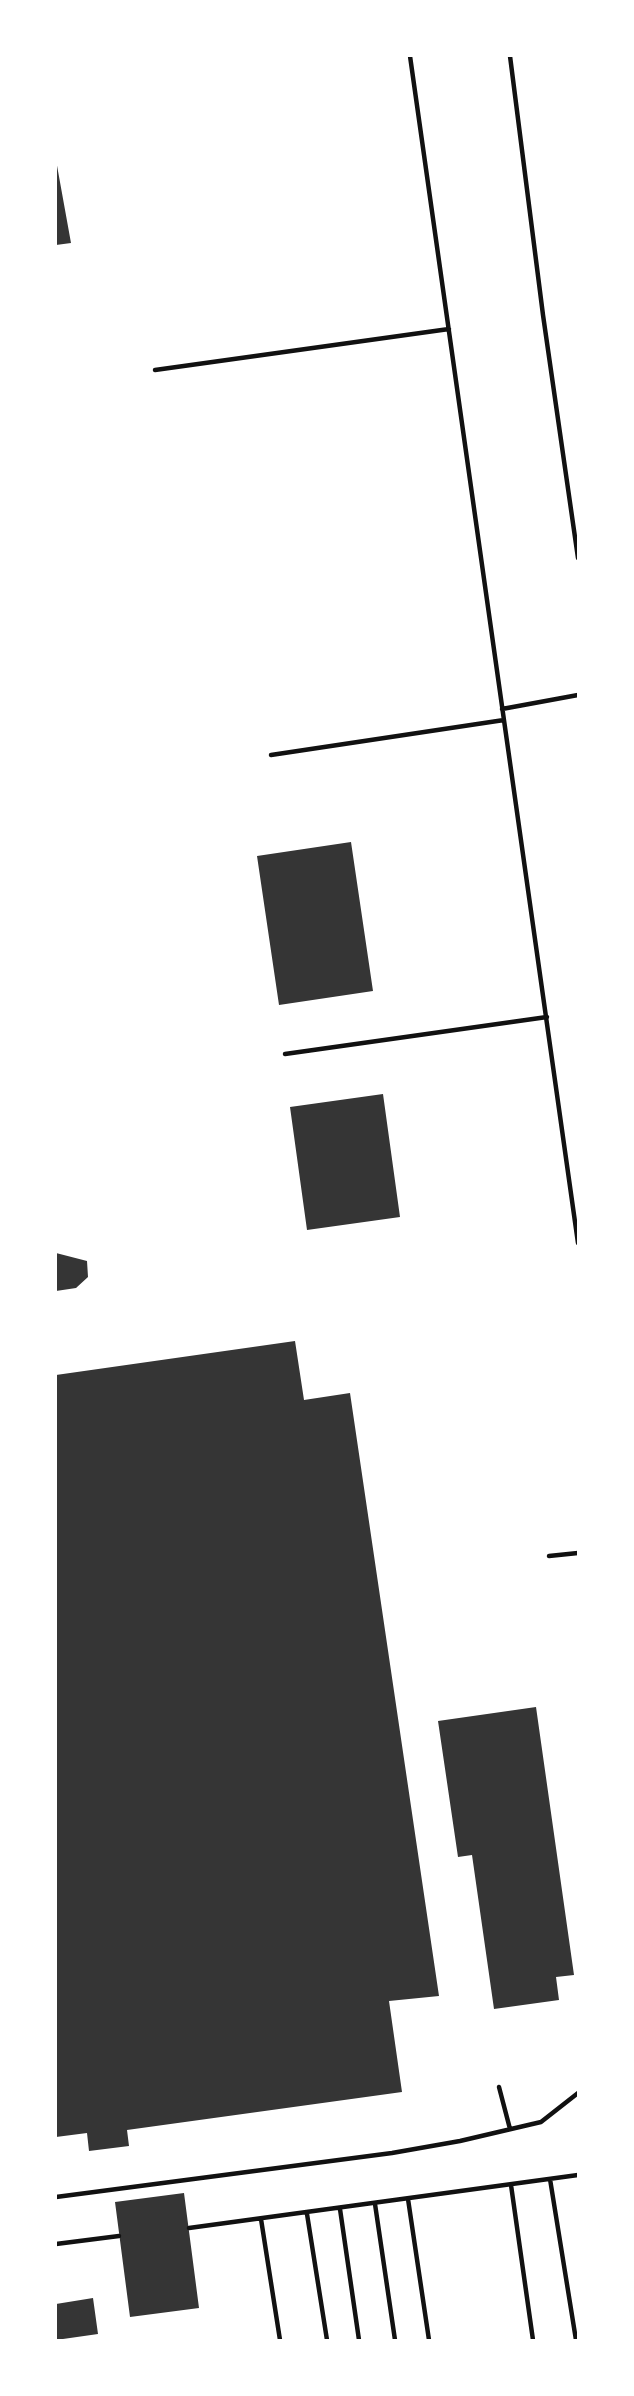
<!DOCTYPE html>
<style>
body{margin:0}
#map{position:relative;width:634px;height:2396px;overflow:hidden;background:#fff;font-family:Rubik,sans-serif}
canvas{display:block}
.frame{position:absolute;inset:0;border:57px solid #fff;pointer-events:none}
</style>
<div id="map">
<canvas width="634" height="2396"></canvas>
<div class="frame"></div>
</div>
<script>
const ctx = document.querySelector('canvas').getContext('2d');
ctx.lineJoin = 'round';
function paint(path, color) { ctx.fillStyle = color; ctx.fill(path, 'evenodd'); }
const shape = rows => new Path2D(rows.map(r => 'M' + r).join(''));
function strokePath(path, color, width, dash) { ctx.strokeStyle = color; ctx.lineWidth = width; ctx.lineCap = dash ? 'butt' : 'round'; ctx.setLineDash(dash || []); ctx.stroke(path); }
paint(shape([
 [56,160,71,243,56,245],
 [351,842,373,991,279,1005,257,856],
 [383,1094,400,1217,307,1230,290,1107],
 [56,1253,87,1261,88,1277,76,1288,56,1291],
 [295,1341,304,1400,350,1393,439,1996,389,2001,402,2092,127,2130,129,2146,89,2151,87,2133,56,2137,56,1375],
 [536,1707,574,1975,556,1977,559,2000,494,2009,472,1855,458,1857,438,1721],
 [184,2193,199,2308,130,2317,115,2202],
 [93,2298,98,2334,56,2340,56,2304]
]), '#353535');
strokePath(shape([
 [410,56,578,1243],
 [510,56,543,315,578,558],
 [155,370,449,329],
 [502,709,578,695],
 [271,755,504,720],
 [285,1054,547,1017],
 [549,1556,578,1553],
 [499,2087,510,2129],
 [550,2179,576,2340],
 [511,2185,533,2340],
 [56,2197,392,2153,460,2141,541,2122,578,2093],
 [408,2199,429,2340],
 [375,2204,395,2340],
 [340,2209,359,2340],
 [307,2214,327,2340],
 [261,2219,280,2340],
 [189,2228,578,2175],
 [56,2244,119,2236]
]), '#111', 4.5);
</script>
